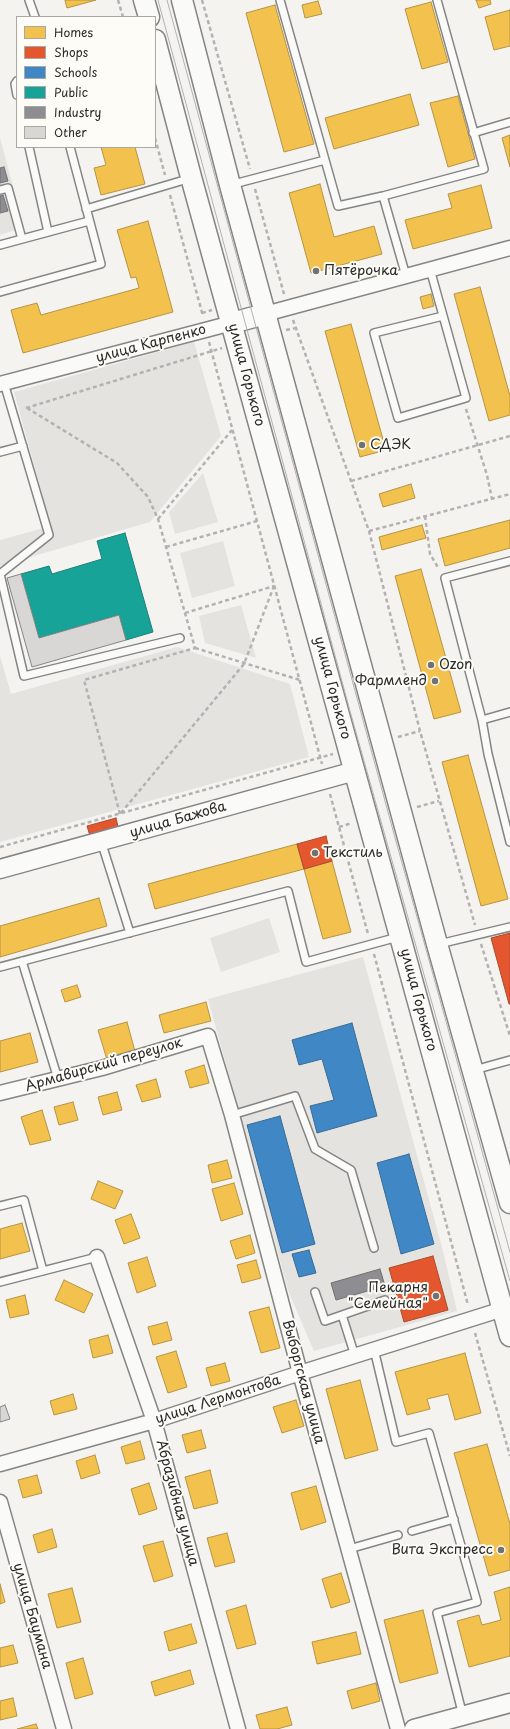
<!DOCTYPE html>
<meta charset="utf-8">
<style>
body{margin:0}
#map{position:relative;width:510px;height:1729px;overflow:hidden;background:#f4f3f0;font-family:"Playpen Sans",sans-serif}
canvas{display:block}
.legend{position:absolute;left:16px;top:16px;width:140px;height:132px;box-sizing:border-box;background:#fdfcf7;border:1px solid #a9a8a5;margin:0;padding:5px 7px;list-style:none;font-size:12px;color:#2b2b2b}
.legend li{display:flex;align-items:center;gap:8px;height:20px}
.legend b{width:20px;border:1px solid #a9a8a5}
</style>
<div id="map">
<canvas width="510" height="1729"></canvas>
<ul class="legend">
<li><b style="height:11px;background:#f2c14e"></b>Homes</li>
<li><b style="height:11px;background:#e4572e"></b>Shops</li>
<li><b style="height:11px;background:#3f88c5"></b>Schools</li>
<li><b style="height:11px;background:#17a398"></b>Public</li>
<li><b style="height:11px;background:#8d8d92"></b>Industry</li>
<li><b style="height:11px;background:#d8d7d5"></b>Other</li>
</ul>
</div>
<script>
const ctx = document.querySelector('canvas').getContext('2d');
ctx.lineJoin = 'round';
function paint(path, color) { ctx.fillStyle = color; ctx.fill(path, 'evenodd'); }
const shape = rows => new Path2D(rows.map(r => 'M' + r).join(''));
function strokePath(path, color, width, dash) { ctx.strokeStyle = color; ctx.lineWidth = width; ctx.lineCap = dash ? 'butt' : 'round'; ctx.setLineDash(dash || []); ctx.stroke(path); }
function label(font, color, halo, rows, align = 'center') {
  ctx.font = font + ' "Playpen Sans",sans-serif'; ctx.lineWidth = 4; ctx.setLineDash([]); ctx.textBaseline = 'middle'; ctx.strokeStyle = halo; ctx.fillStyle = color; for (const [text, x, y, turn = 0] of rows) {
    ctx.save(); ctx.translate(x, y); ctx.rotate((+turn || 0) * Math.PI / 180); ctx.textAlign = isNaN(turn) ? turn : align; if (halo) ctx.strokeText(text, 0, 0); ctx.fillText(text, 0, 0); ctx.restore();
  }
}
paint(shape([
 [0,138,24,227,0,235],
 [363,957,443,1251,457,1311,314,1351,289,1293,208,999]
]), '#e4e3df');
paint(shape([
 [194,342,221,436,150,522,0,566,0,540,51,526,14,392],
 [203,473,218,522,175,534,169,512],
 [223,541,235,586,192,598,180,553],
 [241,605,256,658,205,643,199,616],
 [177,647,290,684,309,757,0,842,0,656,11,694],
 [269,918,280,952,221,972,210,938]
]), '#e4e3e0');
const homes = shape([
 [65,0,96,0,67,8,65,0],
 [476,0,490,0,491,4,479,8,476,0],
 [318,1,322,14,305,18,302,5,318,1],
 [431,2,448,62,422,69,405,9,431,2],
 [275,5,314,144,284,152,246,13,275,5],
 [510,10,510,46,494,50,485,17,510,10],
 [410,94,419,125,334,149,325,118,410,94],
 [458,96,475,159,448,167,430,103,458,96],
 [510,135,510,167,502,138,510,135],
 [101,147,135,147,145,184,101,195,94,168,106,165,101,147],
 [320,184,334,237,374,226,382,254,311,273,289,193,320,184],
 [481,185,492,228,413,249,405,220,452,208,448,194,481,185],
 [148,221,173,312,23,353,11,310,37,303,41,315,139,288,136,277,131,278,117,230,148,221],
 [480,287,510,396,510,415,489,421,454,294,480,287],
 [431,294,434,306,423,309,420,297,431,294],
 [351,324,386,450,360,457,325,331,351,324],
 [411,484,415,498,383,507,379,494,411,484],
 [510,520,510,548,445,566,438,539,510,520],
 [422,525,426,538,382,550,379,537,422,525],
 [421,569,461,712,434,719,395,576,421,569],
 [468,755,508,899,481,906,442,762,468,755],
 [297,844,304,869,155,909,148,884,297,844],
 [332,861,351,932,323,939,304,869,332,861],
 [99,898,107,926,0,957,0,926,99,898],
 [77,985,81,997,65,1002,61,990,77,985],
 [206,1002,211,1021,164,1033,159,1015,206,1002],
 [127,1022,136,1055,108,1063,98,1030,127,1022],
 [30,1033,38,1062,0,1072,0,1041,30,1033],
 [204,1065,209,1083,190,1088,185,1071,204,1065],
 [156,1079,161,1097,142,1102,136,1085,156,1079],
 [117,1092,122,1110,103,1115,98,1097,117,1092],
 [73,1102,78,1120,59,1125,54,1107,73,1102],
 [42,1110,51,1140,30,1145,21,1117,42,1110],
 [227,1160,232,1178,212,1183,208,1165,227,1160],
 [98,1181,123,1191,115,1209,91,1199,98,1181],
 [234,1183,243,1214,221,1221,212,1189,234,1183],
 [131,1214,140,1238,124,1244,115,1220,131,1214],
 [22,1223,30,1251,0,1259,0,1229,22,1223],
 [250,1235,255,1253,236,1259,230,1241,250,1235],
 [147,1257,156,1286,137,1293,128,1263,147,1257],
 [256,1260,261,1278,242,1283,237,1265,256,1260],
 [64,1280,93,1294,84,1313,55,1300,64,1280],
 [25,1295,29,1314,10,1318,6,1300,25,1295],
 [269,1307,280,1348,261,1353,249,1312,269,1307],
 [167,1322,172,1340,153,1345,148,1327,167,1322],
 [108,1335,113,1353,93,1358,89,1340,108,1335],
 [176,1351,187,1387,168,1393,156,1357,176,1351],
 [465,1353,481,1413,455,1420,448,1394,427,1399,430,1409,407,1415,395,1372,465,1353],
 [225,1363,230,1381,211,1386,206,1368,225,1363],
 [360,1380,378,1450,345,1459,326,1389,360,1380],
 [73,1394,77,1409,54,1415,50,1401,73,1394],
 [296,1400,304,1426,282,1433,273,1407,296,1400],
 [201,1430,206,1448,187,1453,182,1435,201,1430],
 [140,1441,145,1459,126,1464,121,1447,140,1441],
 [487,1444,510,1524,510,1570,489,1576,454,1453,487,1444],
 [95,1455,100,1473,81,1479,76,1461,95,1455],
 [210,1470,218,1503,194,1509,185,1477,210,1470],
 [37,1475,42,1493,23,1498,18,1480,37,1475],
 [149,1483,157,1509,139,1515,131,1489,149,1483],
 [316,1486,326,1522,301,1530,291,1493,316,1486],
 [52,1529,57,1547,38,1553,33,1535,52,1529],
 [227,1533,235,1562,215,1567,207,1538,227,1533],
 [163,1541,173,1576,154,1582,143,1546,163,1541],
 [341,1573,350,1602,331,1608,322,1579,341,1573],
 [0,1584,5,1602,0,1604,0,1584],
 [510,1587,510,1656,469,1667,457,1621,479,1615,482,1625,501,1620,494,1592,510,1587],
 [72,1588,81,1622,57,1628,48,1594,72,1588],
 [246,1605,256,1644,237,1649,226,1611,246,1605],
 [423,1610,438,1673,400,1683,384,1620,423,1610],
 [191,1624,197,1643,169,1651,164,1632,191,1624],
 [356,1632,361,1654,317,1664,312,1642,356,1632],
 [13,1645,18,1663,0,1667,0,1648,13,1645],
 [83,1658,93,1694,75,1699,66,1663,83,1658],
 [190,1670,194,1684,155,1696,151,1682,190,1670],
 [376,1683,380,1701,352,1709,347,1691,376,1683],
 [13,1698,17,1716,0,1720,0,1701,13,1698],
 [287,1707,292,1725,277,1729,260,1729,256,1715,287,1707],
 [36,1724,38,1729,17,1729,36,1724]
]);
paint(homes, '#f2c14e');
strokePath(homes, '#b69444', 1);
const shops = shape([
 [116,818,119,831,91,839,87,826,116,818],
 [326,836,332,861,304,869,297,844,326,836],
 [510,933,510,1004,509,1004,491,938,510,933],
 [433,1256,448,1310,404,1322,389,1268,433,1256]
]);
paint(shops, '#e4572e');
strokePath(shops, '#ac4a2d', 1);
const schools = shape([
 [352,1023,377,1116,317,1133,310,1106,334,1100,322,1059,299,1065,292,1040,352,1023],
 [280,1116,315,1244,282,1253,247,1125,280,1116],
 [409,1154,434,1244,401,1254,377,1163,409,1154],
 [309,1250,316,1273,299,1277,292,1254,309,1250]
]);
paint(schools, '#3f88c5');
strokePath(schools, '#396c97', 1);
const public = shape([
 [125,533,153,632,126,640,119,615,39,638,21,574,49,566,52,574,102,559,97,541,125,533]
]);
paint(public, '#17a398');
strokePath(public, '#1d7f77', 1);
const industry = shape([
 [4,167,8,181,0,183,0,168,4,167],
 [3,195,8,211,0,213,0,196,3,195],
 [380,1269,385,1286,336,1300,331,1283,380,1269]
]);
paint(industry, '#8d8d92');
strokePath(industry, '#707073', 1);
const building = shape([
 [21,574,39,638,119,615,126,640,32,667,7,578,21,574],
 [5,1405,10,1419,0,1422,0,1407,5,1405]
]);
paint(building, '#d8d7d5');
strokePath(building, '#858584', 1);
const service = shape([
 [29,0,35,17],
 [280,0,338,206,383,196,484,169,437,0],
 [17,81,15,84,17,95],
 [473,133,510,122],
 [29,147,48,232],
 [230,185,325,160],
 [0,190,8,188,22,239],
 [383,196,406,276],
 [86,209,191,178],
 [0,245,89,221],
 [430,269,466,398,398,418,374,333,443,316],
 [0,292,101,264,70,147],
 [0,452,23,446],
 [510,561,445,578,482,720,488,754,510,842],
 [0,574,24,676,180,638],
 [0,574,49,535,4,383],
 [482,720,510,712],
 [101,841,130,933],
 [439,944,510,927],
 [22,961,58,1079],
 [0,967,288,891,306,962,398,937],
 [474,1070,510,1060],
 [232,1115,295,1096,315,1149,351,1170,374,1248],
 [0,1206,24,1200,43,1271],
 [0,1282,97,1257],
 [315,1292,325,1321,385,1300],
 [342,1315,355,1356],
 [374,1349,396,1442,429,1433,477,1602,437,1613,463,1716],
 [412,1531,454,1519],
 [349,1549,398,1535]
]);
const minor = shape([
 [265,314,510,248],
 [0,384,232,323],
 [0,1093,102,1068,208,1036,232,1115,300,1373,398,1729],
 [97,1257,154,1421,238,1729],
 [0,1464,154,1421,300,1373,503,1309],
 [0,1502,64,1729]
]);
const tertiary = shape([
 [0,869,355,771],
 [414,1729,510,1703]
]);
const secondary = shape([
 [144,0,149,17],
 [182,0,230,185,437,944,510,1203],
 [155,40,191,177,510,1336],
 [232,323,265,314]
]);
strokePath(service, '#858584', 10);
strokePath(minor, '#858584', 17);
strokePath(tertiary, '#858584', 21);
strokePath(secondary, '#858584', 23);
strokePath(shape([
 [118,0,123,17],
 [202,0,250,169],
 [155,138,165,175],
 [255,189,284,294],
 [170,195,203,316],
 [202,313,212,310],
 [293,320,369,531,420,731,475,925],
 [286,330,296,328],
 [209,342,322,764],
 [26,408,222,348],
 [27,408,117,463,148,497,158,519,195,648,84,680,120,814],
 [466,409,487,475,492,499],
 [351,481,510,436],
 [425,516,430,554,439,569],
 [158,519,232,430],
 [369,531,510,494],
 [166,547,257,521],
 [185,613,274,586],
 [195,648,300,680],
 [398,737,420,731],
 [330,794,368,934],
 [417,807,439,801],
 [121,813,244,664,274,586],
 [339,827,352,823],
 [0,847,333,754],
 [481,944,510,1036],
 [374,954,468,1305],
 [475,1333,510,1456]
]), '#b3b2b1', 2.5, [4, 3]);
strokePath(service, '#fafaf8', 7);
strokePath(minor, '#fafaf8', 14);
strokePath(tertiary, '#fafaf8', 18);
strokePath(secondary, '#fafaf8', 20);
strokePath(shape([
 [158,0,350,711,510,1281],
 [167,0,394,834,510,1252]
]), '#b3b2b1', 1);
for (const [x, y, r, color] of [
 [316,271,4,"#717170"],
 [362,445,4,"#717170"],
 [431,665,4,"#717170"],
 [435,681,4,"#717170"],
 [315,853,4,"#717170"],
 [436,1296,4,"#717170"],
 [501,1550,4,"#717170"]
]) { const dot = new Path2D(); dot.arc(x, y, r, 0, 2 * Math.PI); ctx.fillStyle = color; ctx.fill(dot); strokePath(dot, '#fdfcf7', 1.5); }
label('14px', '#2b2b2b', '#fdfcf7', [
 ["Пятёрочка",324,271],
 ["СДЭК",370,445],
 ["Ozon",439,665],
 ["Фармленд",427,681,"right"],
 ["Текстиль",323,853],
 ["Пекарня",428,1288,"right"],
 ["\"Семейная\"",428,1304,"right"],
 ["Вита Экспресс",493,1550,"right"]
], 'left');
label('14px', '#2b2b2b', '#fdfcf7', [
 ["улица Карпенко",151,344,-15],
 ["улица Горького",246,375,75],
 ["улица Горького",332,688,75],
 ["улица Бажова",178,820,-16],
 ["улица Горького",418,1000,75],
 ["Армавирский переулок",104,1065,-16],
 ["Выборгская улица",303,1382,75],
 ["улица Лермонтова",218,1400,-18],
 ["Абразивная улица",177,1503,75],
 ["улица Баумана",32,1616,74]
]);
</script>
